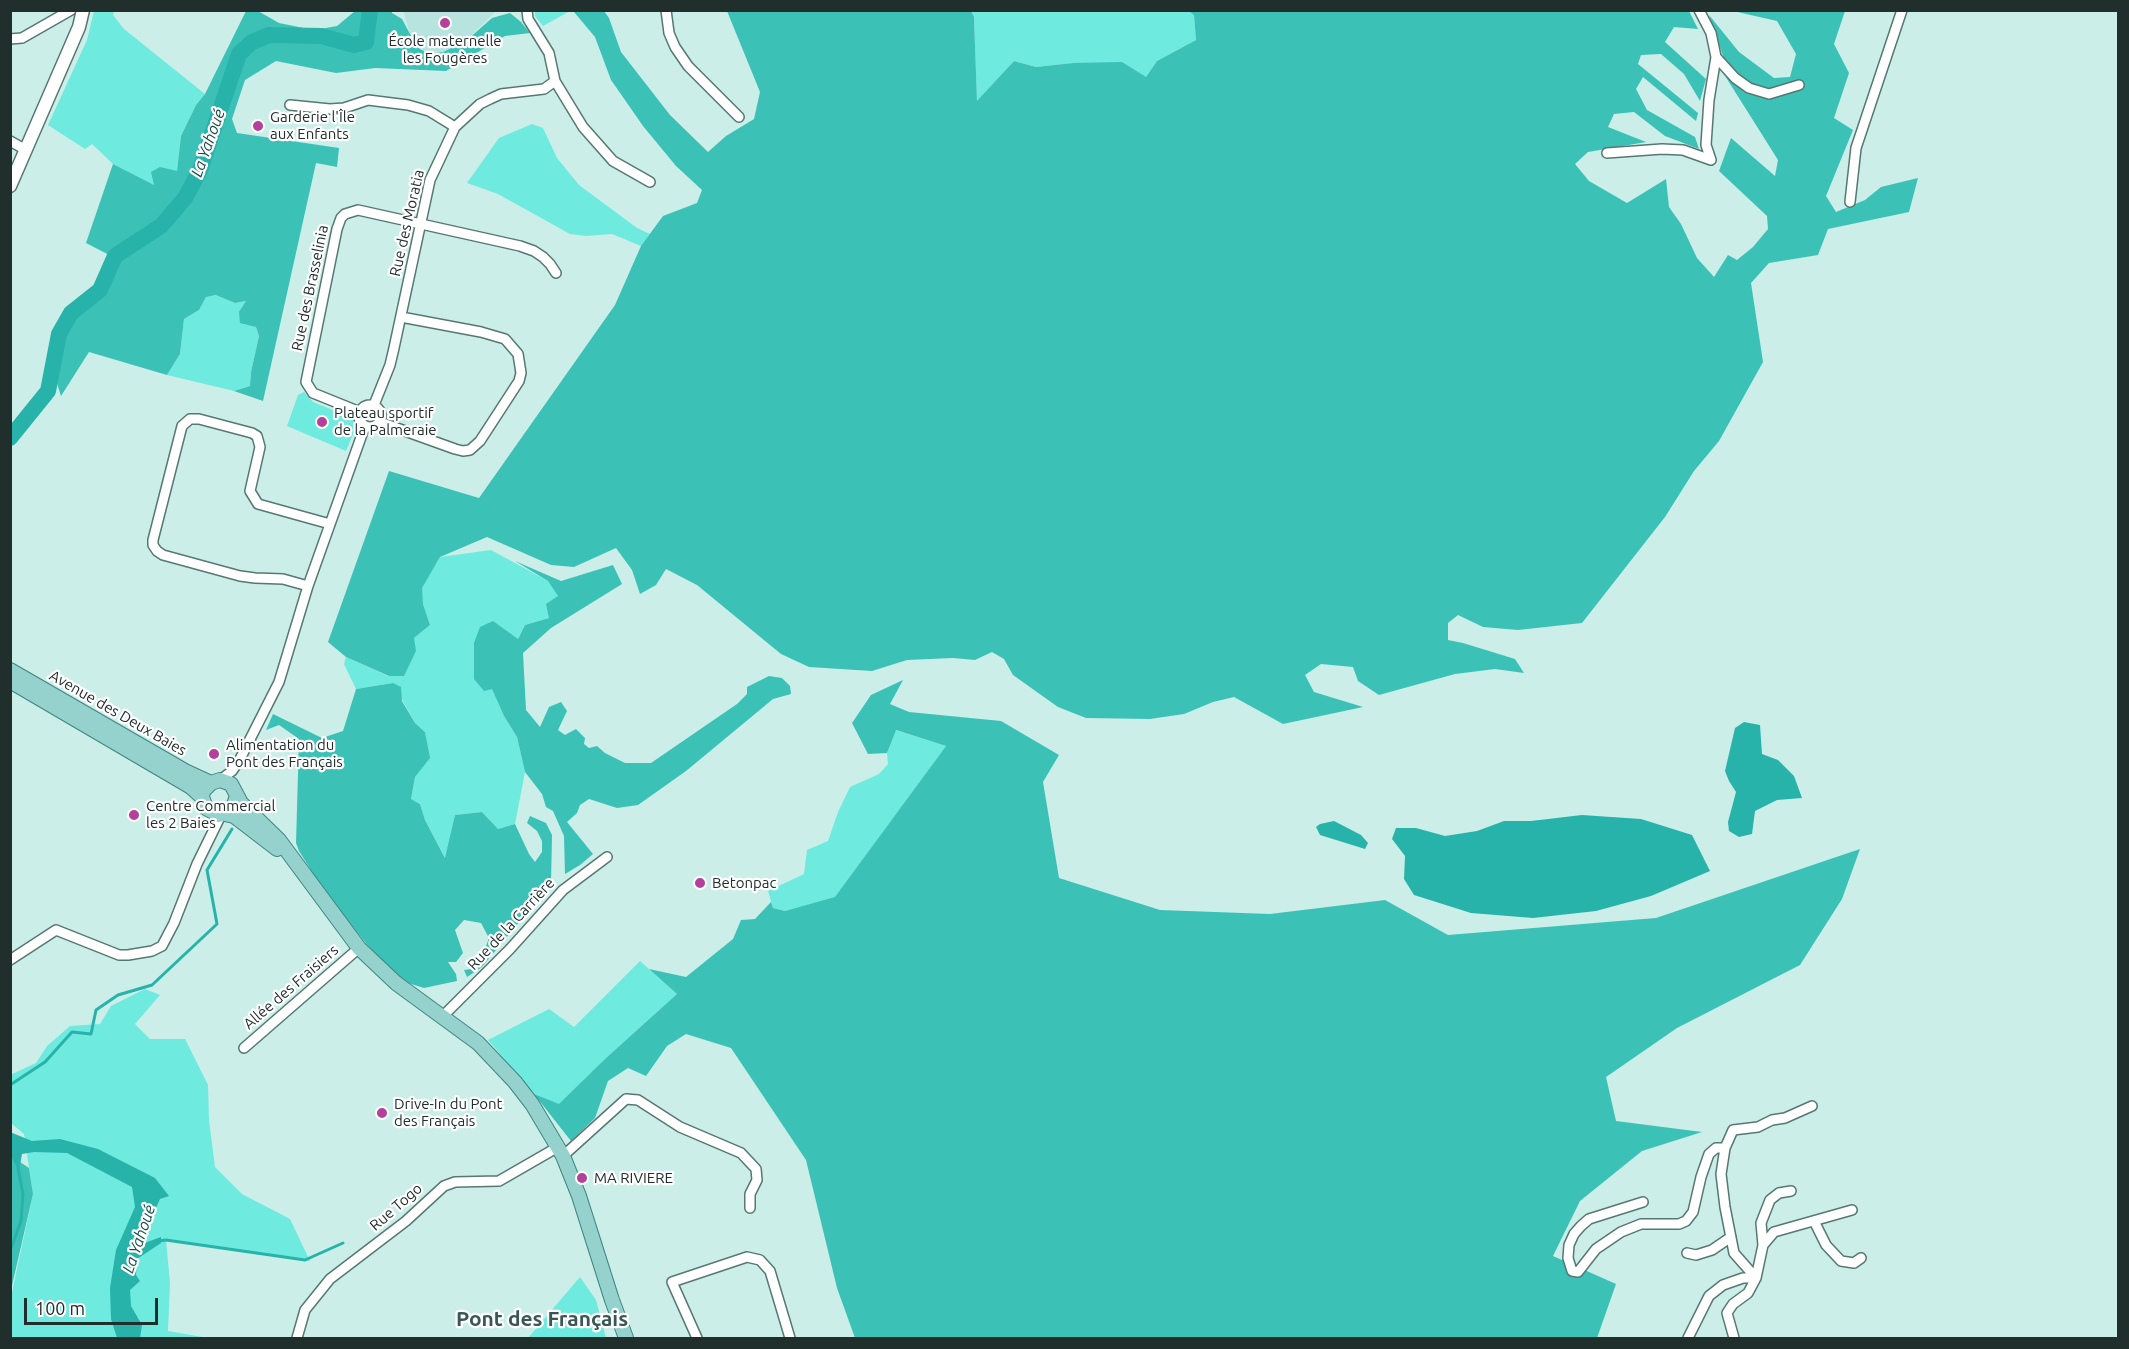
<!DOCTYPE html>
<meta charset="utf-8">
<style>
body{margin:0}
#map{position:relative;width:2129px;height:1349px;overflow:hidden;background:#cbeee9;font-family:Ubuntu,sans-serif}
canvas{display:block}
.frame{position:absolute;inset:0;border:12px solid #202e2c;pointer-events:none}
.scale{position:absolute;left:24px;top:1298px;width:134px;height:27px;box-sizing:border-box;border:3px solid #202e2c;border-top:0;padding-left:8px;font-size:18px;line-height:21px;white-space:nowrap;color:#202e2c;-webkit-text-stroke:4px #fff;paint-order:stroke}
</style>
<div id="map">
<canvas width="2129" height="1349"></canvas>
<div class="frame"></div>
<div class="scale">100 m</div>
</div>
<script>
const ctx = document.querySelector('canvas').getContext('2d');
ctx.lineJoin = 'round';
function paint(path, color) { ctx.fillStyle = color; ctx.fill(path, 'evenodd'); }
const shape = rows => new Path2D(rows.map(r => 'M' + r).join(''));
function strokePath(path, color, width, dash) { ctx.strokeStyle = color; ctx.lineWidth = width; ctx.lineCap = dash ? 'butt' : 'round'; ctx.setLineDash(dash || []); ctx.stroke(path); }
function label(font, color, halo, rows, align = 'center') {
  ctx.font = font + ' Ubuntu,sans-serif'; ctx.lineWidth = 4.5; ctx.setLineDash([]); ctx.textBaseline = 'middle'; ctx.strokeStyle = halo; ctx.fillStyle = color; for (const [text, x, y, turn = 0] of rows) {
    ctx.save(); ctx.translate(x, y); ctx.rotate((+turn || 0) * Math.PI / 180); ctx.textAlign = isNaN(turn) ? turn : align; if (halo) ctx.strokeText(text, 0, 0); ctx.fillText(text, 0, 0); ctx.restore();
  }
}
paint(shape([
 [403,10,495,10,496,11,466,41,443,52,430,54,421,49,410,34]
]), '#b8e4df');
paint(shape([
 [94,11,114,11,113,15,124,29,205,94,196,105,181,136,177,171,155,186,113,164,92,144,85,149,48,125,87,40],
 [535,11,535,10,570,11,543,26,535,16],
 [971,11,1189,11,1194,14,1196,40,1157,61,1146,77,1073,63,1036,67,1014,61,977,102,974,17],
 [532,124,543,128,557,158,579,185,637,228,650,234,641,246,612,234,586,236,570,234,498,194,467,183,499,138],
 [217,295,235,303,247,301,242,307,256,327,259,336,251,372,250,386,234,391,167,375,180,354,184,319,199,310,206,297],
 [304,392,313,402,355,419,357,425,346,451,287,426,298,395],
 [491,550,548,581,558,595,549,618,525,625,492,688,504,716,517,737,525,772,515,824,498,829,482,812,455,815,446,859,425,820,420,804,411,799,415,777,429,758,425,732,415,723,393,683,356,689,344,664,346,657,388,676,404,676,414,638,430,625,423,604,421,588,440,557],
 [895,730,946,746,835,898,785,911,773,908,768,891,804,874,807,850,828,841,838,812,850,787,879,774,888,764,887,753],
 [640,961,677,994,606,1058,559,1105,534,1094,488,1040,549,1009,574,1027],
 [145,989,160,995,135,1024,150,1039,185,1039,208,1085,209,1120,215,1167,242,1194,290,1219,310,1261,166,1240,170,1283,168,1331,208,1338,11,1337,11,1297,33,1194,24,1134,11,1123,10,1075,36,1063,47,1046,70,1026,100,1024,111,1006],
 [580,1277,596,1300,606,1338,528,1338]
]), '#6eeadf');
paint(shape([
 [246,11,258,11,279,23,314,30,337,26,355,11,392,11,392,13,402,19,410,34,420,49,430,54,443,52,466,41,492,18,510,13,521,22,530,33,505,36,446,71,375,68,336,73,276,61,245,80,232,119,237,133,339,148,337,167,316,163,263,401,234,391,250,386,251,372,259,336,256,327,240,323,239,312,246,301,235,303,216,295,206,297,199,310,184,319,180,354,167,375,89,352,61,396,55,377,63,335,80,313,104,290,119,260,86,243,113,164,154,185,151,172,160,167,177,171,181,136,196,105,205,94],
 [575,11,604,11,609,18,621,52,670,115,708,152,726,136,754,119,760,92,727,11,971,11,974,17,977,101,1014,61,1036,67,1073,63,1122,62,1146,77,1157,61,1196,40,1194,15,1189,11,1689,11,1698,29,1674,27,1665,42,1706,79,1700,101,1684,74,1661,54,1641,55,1638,64,1698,113,1696,121,1643,77,1636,89,1647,110,1695,137,1699,149,1665,136,1634,112,1614,114,1608,127,1646,142,1588,152,1575,164,1589,181,1627,203,1666,179,1669,207,1681,224,1697,258,1714,277,1728,255,1737,260,1753,247,1768,229,1767,216,1719,171,1731,138,1775,176,1778,160,1722,71,1723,56,1709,15,1739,52,1774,78,1790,77,1796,54,1777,21,1733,11,1845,11,1834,44,1849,73,1834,118,1853,130,1826,196,1836,212,1865,200,1881,187,1918,178,1909,212,1828,229,1818,255,1769,263,1751,283,1763,362,1719,441,1694,471,1665,517,1582,623,1518,630,1483,627,1458,615,1448,623,1448,640,1463,643,1515,659,1524,673,1495,669,1455,674,1379,695,1358,681,1353,667,1321,664,1305,675,1314,692,1363,707,1283,724,1234,697,1213,702,1184,714,1150,719,1086,718,1058,707,1013,675,1004,659,992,652,975,660,953,658,907,660,872,671,809,667,781,654,697,585,666,569,656,585,640,594,632,570,616,548,574,567,551,565,487,537,440,557,422,588,423,604,430,625,414,638,416,651,404,676,389,676,346,657,328,642,389,471,479,498,615,305,641,246,663,216,697,203,702,190,676,166,643,126,611,80,595,37,574,12],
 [515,561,561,581,613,565,622,584,551,628,523,653,526,710,540,727,549,707,561,702,567,711,558,730,565,735,576,729,585,738,584,744,589,748,597,746,605,753,625,763,651,763,737,704,747,694,747,687,769,676,782,678,790,686,791,694,773,699,686,771,638,805,617,808,589,799,580,805,577,813,567,822,593,854,580,865,565,874,564,836,553,811,546,807,542,794,525,772,517,737,504,716,492,689,484,691,474,679,474,643,480,627,493,621,518,639,525,625,549,618,546,604,558,596,548,581],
 [903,680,890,704,909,712,1001,721,1059,755,1043,782,1059,878,1160,910,1270,914,1385,900,1448,935,1656,918,1860,849,1842,899,1800,965,1677,1028,1606,1077,1616,1121,1702,1132,1642,1151,1580,1201,1553,1256,1616,1284,1597,1338,855,1338,837,1288,806,1160,731,1048,686,1034,667,1046,646,1076,628,1068,608,1081,595,1118,571,1141,534,1094,559,1104,606,1058,677,994,649,969,686,977,733,939,741,920,755,919,771,902,773,908,785,911,835,897,946,746,896,730,887,753,868,754,852,723,871,695],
 [393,683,401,687,402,701,415,723,425,732,430,758,415,777,411,799,420,804,425,820,445,858,455,815,482,812,498,829,515,824,529,854,535,862,542,852,542,841,537,831,527,823,530,816,546,823,552,835,551,883,482,967,467,977,464,970,471,969,485,949,489,938,481,923,464,920,455,930,463,953,456,962,448,962,456,974,457,981,424,988,408,983,391,970,369,947,324,891,299,851,296,843,299,739,279,725,266,730,273,714,322,738,343,731,356,689],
 [11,1156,29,1168,33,1194,11,1290]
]), '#3cc1b7');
paint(shape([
 [1744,722,1760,725,1762,754,1778,760,1794,776,1802,798,1777,800,1755,811,1752,834,1739,837,1729,831,1728,822,1736,792,1729,781,1725,771,1735,728],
 [1582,815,1641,819,1692,835,1710,871,1651,896,1596,911,1533,918,1471,913,1414,895,1404,879,1405,856,1392,839,1396,828,1416,828,1445,836,1477,831,1504,821,1531,821],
 [1334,821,1361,835,1368,843,1365,849,1320,835,1316,827,1320,824],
 [10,1132,32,1141,60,1139,98,1149,155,1178,169,1196,160,1199,139,1245,161,1237,161,1243,137,1259,136,1275,140,1281,130,1290,131,1306,142,1325,140,1338,117,1338,111,1319,110,1288,116,1250,135,1207,132,1187,67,1153,34,1152,22,1154,19,1171,11,1156]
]), '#27b3a9');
strokePath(shape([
 [10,1085,45,1062,72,1032,91,1034,96,1010,118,995,152,985,217,924,207,870,232,829],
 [158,1241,166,1240,305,1260,343,1243],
 [10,1251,21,1221,23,1194,18,1168]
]), '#27b3a9', 3);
strokePath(shape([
 [10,438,48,391,59,334,71,313,100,290,115,256,161,226,185,198,200,170,239,54,252,42,269,35,321,36,354,45,366,42,370,10]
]), '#27b3a9', 16);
const minor = shape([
 [527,10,528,19,549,53,555,81,583,127,613,161,650,182],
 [666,10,669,33,675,47,688,66,739,117],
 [10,39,22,38,71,10],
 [1716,57,1735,78,1749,88,1769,94,1799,85],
 [290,105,330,109,344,108,368,100,408,105,429,111,455,127],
 [10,141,26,150],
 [1607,153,1662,149,1683,150,1711,160,1706,145,1709,100,1716,57,1711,33,1699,10],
 [1850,202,1856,148,1902,10],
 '359 416a11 11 0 1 1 22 0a11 11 0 1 1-22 0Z',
 [374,405,390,365,394,348,430,180,455,127,480,104,490,99,501,94,544,89,555,81],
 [360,412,313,393,306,382,337,229,341,218,345,214,358,210,520,246,534,251,543,257,550,264,556,273],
 [380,422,455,449,463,451,470,450,480,441,519,381,521,373,518,354,505,339,481,332,401,317],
 [308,586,283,579,255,578,240,576,163,555,157,551,153,545,153,540,182,426,190,419,199,419,252,433,257,436,260,447,250,491,258,504,330,524],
 [220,780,232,771,239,761,279,682,308,586,365,426],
 [10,960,56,930,119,955,128,955,152,951,162,946,174,923,197,864,221,815],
 [442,1017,510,949,563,890,607,857],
 [244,1048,359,948],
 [1725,1148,1733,1130,1758,1127,1772,1120,1785,1118,1812,1106],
 [563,1156,626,1099,638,1100,680,1127,741,1153,756,1169,757,1180,750,1194,750,1208],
 [1643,1202,1589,1219,1581,1226,1574,1234,1569,1245,1568,1258,1572,1271,1578,1272,1596,1249,1621,1232,1641,1224,1679,1224,1686,1221,1693,1212,1701,1177,1709,1154,1716,1148,1725,1148,1721,1174,1725,1207,1734,1253,1756,1278],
 [1814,1221,1826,1245,1841,1261,1854,1263,1861,1258],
 [1763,1245,1761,1223,1770,1200,1779,1193,1791,1191],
 [1687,1253,1696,1255,1712,1250,1731,1237],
 [1756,1278,1763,1245,1774,1232,1852,1210],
 [297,1338,305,1310,330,1279,406,1221,444,1186,455,1182,499,1181,558,1147],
 [697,1338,672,1282,747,1257,760,1260,770,1271,790,1338],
 [1688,1338,1709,1296,1723,1285,1743,1278,1756,1278,1748,1293,1733,1304,1727,1313,1734,1338]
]);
const secondary = shape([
 [10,186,79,27,83,10]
]);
const primary = shape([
 [10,670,185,771,211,783],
 [10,681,191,787,202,797],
 [237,796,232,810,219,815,206,808,202,797,203,791,211,783,220,780,231,784,241,803,279,840,359,948,396,983,478,1043,515,1082,532,1104,563,1156,579,1196,612,1300,626,1338],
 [225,814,234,816,277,849]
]);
strokePath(minor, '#577773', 12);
strokePath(secondary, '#577773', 15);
strokePath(primary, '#3f857f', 16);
strokePath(minor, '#fff', 9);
strokePath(secondary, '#fff', 12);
strokePath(primary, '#96d2cd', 14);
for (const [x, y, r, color] of [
 [445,23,6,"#b3409a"],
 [258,126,6,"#b3409a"],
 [322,422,6,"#b3409a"],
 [214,754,6,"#b3409a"],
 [134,815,6,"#b3409a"],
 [700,883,6,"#b3409a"],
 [382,1113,6,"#b3409a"],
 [582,1178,6,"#b3409a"]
]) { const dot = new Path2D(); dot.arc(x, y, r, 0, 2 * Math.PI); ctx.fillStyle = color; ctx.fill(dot); strokePath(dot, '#fff', 2); }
label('15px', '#202e2c', '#fff', [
 ["École maternelle",445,41,"center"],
 ["les Fougères",445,58,"center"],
 ["Garderie l'Île",270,117],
 ["aux Enfants",270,134],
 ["Plateau sportif",334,413],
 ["de la Palmeraie",334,430],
 ["Alimentation du",226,745],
 ["Pont des Français",226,762],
 ["Centre Commercial",146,806],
 ["les 2 Baies",146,823],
 ["Betonpac",712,883],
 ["Drive-In du Pont",394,1104],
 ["des Français",394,1121],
 ["MA RIVIERE",594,1178]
], 'left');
label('15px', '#202e2c', '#fff', [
 ["Rue des Moratia",407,223,-77],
 ["Rue des Brasselinia",310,288,-78],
 ["Avenue des Deux Baies",118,713,30],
 ["Rue de la Carrière",511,924,-47],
 ["Allée des Fraisiers",291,987,-41],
 ["Rue Togo",396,1207,-41]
]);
label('italic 16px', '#174e4a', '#fff', [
 ["La Yahoué",208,143,-70],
 ["La Yahoué",139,1239,-71]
]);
label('bold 21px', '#395754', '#fff', [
 ["Pont des Français",542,1319]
]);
</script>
